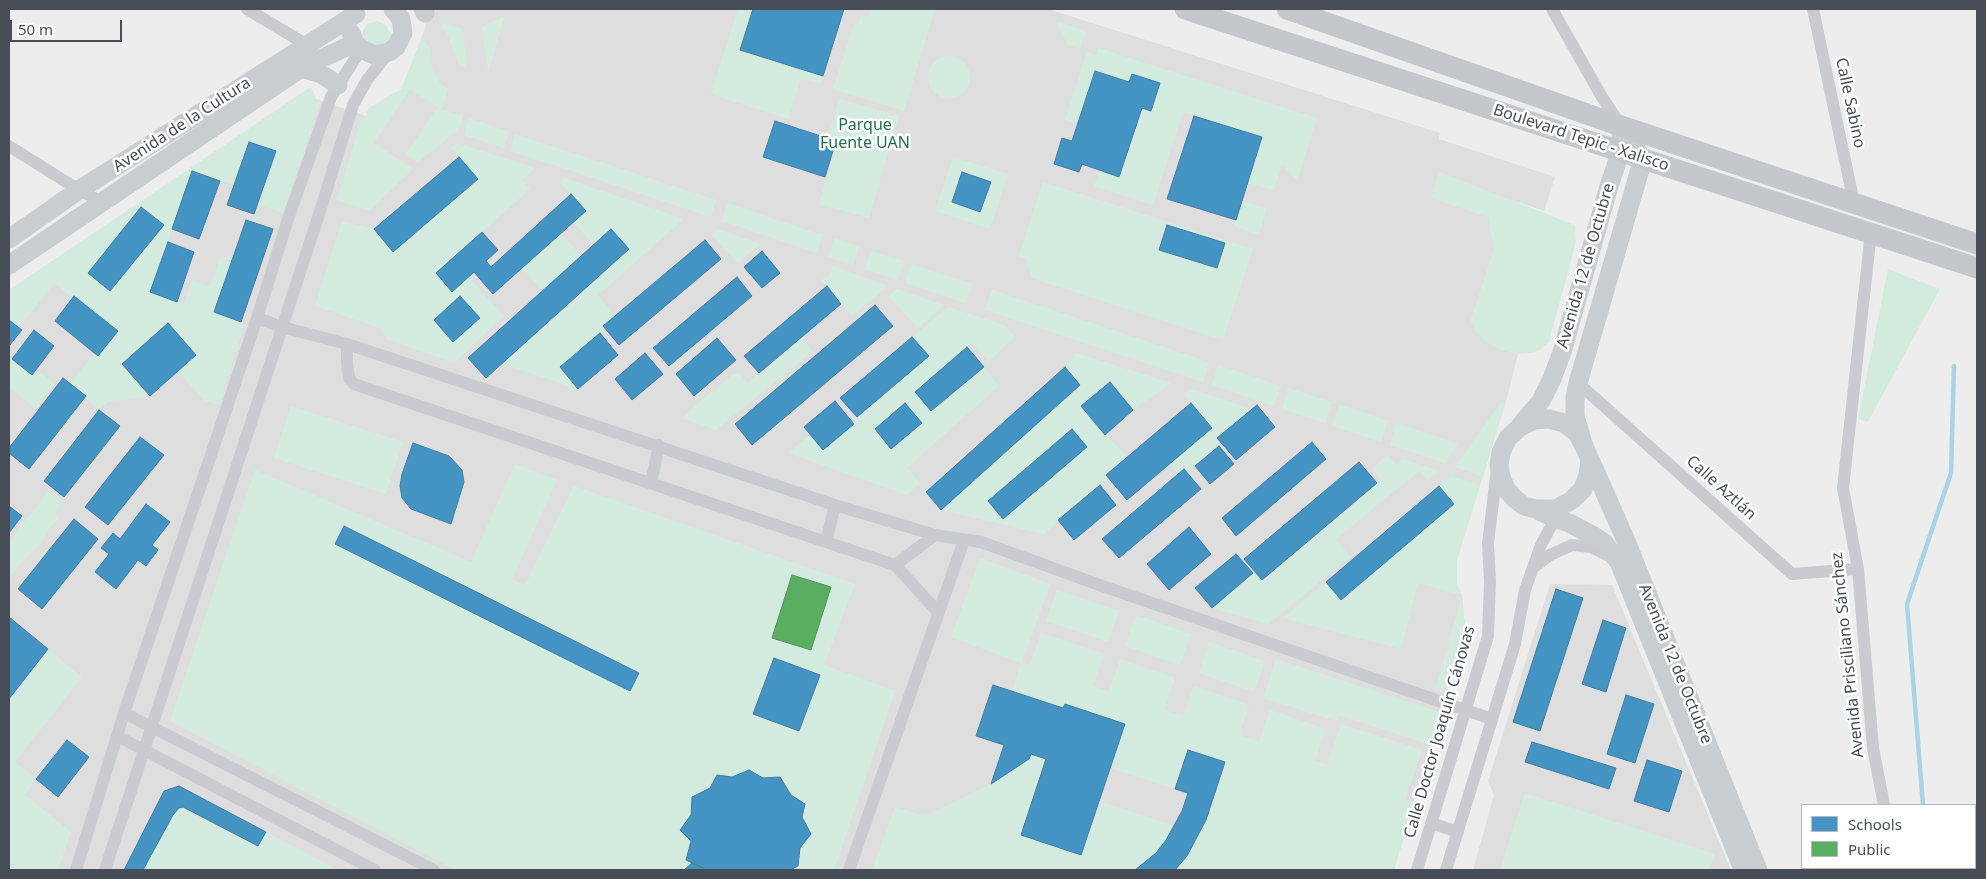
<!DOCTYPE html>
<meta charset="utf-8">
<style>
body{margin:0}
#map{position:relative;width:1986px;height:879px;overflow:hidden;background:#ededed;font-family:"Noto Sans",sans-serif}
canvas{display:block}
.frame{position:absolute;inset:0;border:10px solid #464d57;pointer-events:none}
.legend{position:absolute;left:1801px;top:804px;width:175px;height:65px;box-sizing:border-box;background:#fff;border:1px solid #b5b8bc;margin:0;padding:6px 9px;list-style:none;font-size:15px;color:#464d57}
.legend li{display:flex;align-items:center;gap:10px;height:25px}
.legend b{width:25px;border:1px solid #b5b8bc}
.scale{position:absolute;left:10px;top:20px;width:112px;height:22px;box-sizing:border-box;border:2px solid #464d57;border-top:0;padding-left:6px;font-size:15px;line-height:18px;white-space:nowrap;color:#464d57;-webkit-text-stroke:4px #fff;paint-order:stroke}
</style>
<div id="map">
<canvas width="1986" height="879"></canvas>
<div class="frame"></div>
<ul class="legend">
<li><b style="height:14px;background:#4393c3"></b>Schools</li>
<li><b style="height:14px;background:#5aae61"></b>Public</li>
</ul>
<div class="scale">50 m</div>
</div>
<script>
const ctx = document.querySelector('canvas').getContext('2d');
ctx.lineJoin = 'round';
function paint(path, color) { ctx.fillStyle = color; ctx.fill(path, 'evenodd'); }
const shape = rows => new Path2D(rows.map(r => 'M' + r).join(''));
function strokePath(path, color, width, dash) { ctx.strokeStyle = color; ctx.lineWidth = width; ctx.lineCap = dash ? 'butt' : 'round'; ctx.setLineDash(dash || []); ctx.stroke(path); }
function label(font, color, halo, rows, align = 'center') {
  ctx.font = font + ' "Noto Sans",sans-serif'; ctx.lineWidth = 5; ctx.setLineDash([]); ctx.textBaseline = 'middle'; ctx.strokeStyle = halo; ctx.fillStyle = color; for (const [text, x, y, turn = 0] of rows) {
    ctx.save(); ctx.translate(x, y); ctx.rotate((+turn || 0) * Math.PI / 180); ctx.textAlign = isNaN(turn) ? turn : align; if (halo) ctx.strokeText(text, 0, 0); ctx.fillText(text, 0, 0); ctx.restore();
  }
}
paint(shape([
 [430,9,1048,9,1440,133,1439,139,1555,177,1544,211,1511,200,1471,321,1501,349,1518,354,1507,398,1457,560,1457,584,1462,595,1465,626,1394,870,9,870,9,290,311,87,316,99,366,116,369,108,402,89,425,28],
 [1550,584,1612,585,1731,870,1473,870,1494,795,1488,781]
]), '#dfdede');
paint(shape([
 [738,9,753,11,823,76,820,84,801,79,788,119,711,94],
 [871,9,935,9,904,111,833,89,854,24,858,25,861,15,868,17],
 [504,17,488,74,482,26],
 [377,21,386,25,391,34,391,39,381,50,362,38,362,33,367,24],
 [1056,21,1086,31,1080,49,1068,45],
 [443,23,463,29,467,68,459,65,447,33,442,27],
 [422,38,431,50,432,69,440,83,448,89,442,110,463,116,458,133,455,132,418,162,406,154,438,107,410,89,374,143,413,169,369,211,337,200,362,117,366,118,369,108,401,89],
 [1098,48,1317,118,1297,181,1282,165,1274,190,1248,183,1262,137,1183,112,1153,205,1094,186,1100,170,1120,177,1142,108,1132,74,1129,82,1095,71,1077,124,1065,120,1087,52,1096,55],
 '928 77a21 21 0 1 1 42 0a21 21 0 1 1-42 0Z',
 [311,87,316,99,321,100,283,213,257,204,275,151,249,142,234,185,192,172,150,292,184,304,192,280,210,287,221,256,232,259,214,312,245,324,219,405,204,400,178,372,196,355,168,323,122,364,150,396,108,402,99,410,70,384,95,353,99,355,118,331,75,297,73,298,54,283,19,328,9,320,9,290],
 [839,99,899,116,869,218,819,204,838,140,828,137],
 [469,118,509,132,504,148,464,135],
 [515,134,716,200,711,217,511,151],
 [457,143,535,168,522,180,530,189,436,273,452,291,468,277,504,316,454,363,386,339,383,329,315,306,342,221,374,229,393,252,478,180,451,148],
 [953,157,1008,174,990,229,935,211],
 [1439,172,1575,225,1576,242,1549,342,1541,349,1532,353,1518,354,1501,349,1487,342,1476,332,1471,321,1494,249,1488,217,1431,198],
 [564,178,684,219,598,295,615,316,603,326,600,333,560,367,578,389,502,364,629,249,611,229,594,245,573,222,571,194,559,182],
 [1043,182,1253,249,1223,340,1031,278,1027,259,1019,256],
 [1242,201,1267,208,1259,235,1234,226],
 [727,203,822,235,817,253,722,221],
 [718,229,760,244,738,263,711,234],
 [561,233,581,256,542,290,522,268],
 [834,238,859,247,853,265,828,257],
 [871,251,904,261,898,280,865,269],
 [911,264,973,284,966,303,905,283],
 [833,266,888,286,852,316,821,280,830,275],
 [1888,269,1940,289,1868,422,1858,419],
 [897,289,944,305,918,328,888,296],
 [992,290,1209,362,1203,382,985,310],
 [948,307,1004,325,1015,337,989,361,972,343,967,347,999,386,907,468,920,483,907,495,788,453,810,435,823,450,854,424,857,417,928,356,912,337],
 [801,337,813,351,716,430,682,418,712,391,715,393,719,386,732,375,739,373,748,383],
 [1076,353,1171,383,1133,410,1110,382,1081,406,1105,435,1127,457,1106,475,1108,478,1044,534,941,510,1080,385,1065,367],
 [9,356,32,374,36,369,55,384,35,408,9,387],
 [1218,365,1281,386,1274,406,1212,385],
 [1288,388,1332,402,1325,423,1282,409],
 [1192,389,1251,409,1218,438,1222,443,1187,473,1184,469,1178,474,1170,464,1212,428,1184,394],
 [1500,403,1505,404,1483,477,1455,467],
 [1339,404,1388,421,1381,442,1332,426],
 [291,406,403,442,386,494,274,458],
 [1396,423,1435,436,1458,444,1445,463,1390,445],
 [1387,455,1397,465,1403,459,1439,471,1427,480,1419,471,1336,539,1350,557,1268,624,1212,608,1253,573,1263,580,1377,483,1381,479,1372,469],
 [515,464,557,480,512,579,525,585,574,486,855,584,824,665,895,691,834,870,456,870,170,721,255,470,471,562],
 [1451,476,1480,485,1457,560,1457,584,1462,595,1465,626,1446,693,1435,690,1462,595,1418,583,1401,649,1283,618,1326,582,1341,600,1454,504,1439,486],
 [49,490,62,501,55,512,59,519,50,527,42,542,17,567,9,580,9,542],
 [980,558,1050,584,1022,663,1030,665,1041,633,1104,654,1093,686,1109,692,1120,659,1175,678,1164,710,1183,716,1194,686,1249,705,1239,735,1259,742,1270,710,1326,729,1315,760,1327,765,1341,724,1422,750,1405,800,1415,803,1394,870,1175,870,1187,856,1206,820,1225,762,1188,750,1175,789,1110,768,1125,723,1065,704,1063,708,1012,691,1021,663,951,637],
 [1057,590,1119,611,1108,642,1046,621],
 [1136,615,1191,634,1180,665,1125,646],
 [1209,642,1265,661,1254,692,1199,673],
 [48,649,82,677,15,762,36,779,25,795,71,832,58,870,9,870,9,699],
 [1276,659,1440,712,1430,745,1339,715,1336,721,1263,698],
 [1031,754,1046,759,1021,836,1081,855,1099,801,1175,826,1156,853,1135,870,872,870,895,807,925,816,991,784,1029,759],
 [179,786,338,870,124,870,164,791],
 [1525,793,1715,854,1709,870,1500,870]
]), '#d3ebde');
const schools = shape([
 [753,9,844,9,823,76,740,50,753,9],
 [1095,71,1129,82,1132,74,1160,83,1151,111,1142,108,1119,177,1082,164,1079,172,1054,164,1062,138,1072,141,1095,71],
 [1194,116,1262,137,1236,220,1167,199,1194,116],
 [775,121,836,141,825,177,763,157,775,121],
 [249,142,276,151,254,214,227,205,249,142],
 [459,157,478,179,393,252,374,229,459,157],
 [192,171,220,181,199,239,172,229,192,171],
 [962,172,991,182,980,212,952,202,962,172],
 [571,194,586,211,493,294,474,272,452,292,436,273,482,232,498,250,486,261,491,267,571,194],
 [141,207,164,225,110,291,88,273,141,207],
 [246,220,273,229,241,322,214,312,246,220],
 [1167,225,1225,243,1217,268,1159,250,1167,225],
 [611,229,629,249,486,378,468,358,611,229],
 [705,240,721,259,619,345,603,326,705,240],
 [168,242,194,252,177,302,150,292,168,242],
 [762,251,780,273,762,288,744,267,762,251],
 [737,277,752,296,669,366,653,348,737,277],
 [827,286,841,304,759,373,744,356,827,286],
 [74,296,118,331,98,356,55,321,74,296],
 [460,296,480,318,453,342,434,320,460,296],
 [875,305,893,326,752,445,735,424,875,305],
 [9,320,22,330,9,346,9,320],
 [168,323,196,355,150,396,122,364,168,323],
 [34,330,54,346,32,375,12,359,34,330],
 [600,333,618,355,578,389,560,367,600,333],
 [912,337,929,356,857,417,840,398,912,337],
 [717,338,736,360,694,396,676,374,717,338],
 [967,347,984,367,931,411,915,392,967,347],
 [645,353,663,374,632,400,615,379,645,353],
 [1065,367,1080,385,941,510,926,492,1065,367],
 [63,378,86,396,29,469,9,453,9,448,63,378],
 [1110,382,1133,410,1105,435,1081,406,1110,382],
 [835,401,854,424,823,450,804,427,835,401],
 [905,403,922,423,891,449,875,429,905,403],
 [1191,403,1212,428,1127,500,1106,475,1191,403],
 [1257,405,1275,427,1236,460,1217,438,1257,405],
 [99,410,120,426,64,497,44,481,99,410],
 [1072,429,1087,447,1003,519,988,501,1072,429],
 [140,437,164,455,108,525,85,507,140,437],
 [1312,442,1326,459,1236,536,1222,518,1312,442],
 [413,443,449,456,462,470,464,482,451,524,411,509,402,498,400,486,402,474,413,443],
 [1219,446,1234,464,1210,484,1195,466,1219,446],
 [1359,462,1377,483,1262,580,1244,559,1359,462],
 [1184,469,1201,489,1119,558,1102,539,1184,469],
 [1100,485,1116,505,1074,540,1058,520,1100,485],
 [1439,486,1454,504,1341,600,1326,582,1439,486],
 [146,504,170,522,152,545,158,550,146,566,138,560,116,589,95,572,109,554,101,548,113,533,120,539,146,504],
 [9,506,22,516,9,533,9,506],
 [74,519,98,539,42,609,18,589,74,519],
 [344,526,639,673,630,691,335,544,344,526],
 [1189,527,1211,554,1169,590,1147,564,1189,527],
 [1236,554,1253,573,1212,608,1195,588,1236,554],
 [1556,589,1583,598,1540,731,1513,722,1556,589],
 [9,617,48,649,9,699,9,617],
 [1603,620,1626,628,1606,692,1582,684,1603,620],
 [774,658,820,675,799,731,753,714,774,658],
 [993,685,1063,708,1065,704,1125,724,1081,855,1021,835,1046,759,1031,754,1029,759,991,784,1004,745,976,736,993,685],
 [1626,695,1654,704,1635,763,1607,754,1626,695],
 [67,740,89,757,58,797,36,779,67,740],
 [1532,742,1616,768,1609,789,1525,762,1532,742],
 [1188,750,1225,762,1206,820,1187,856,1175,870,1135,870,1156,853,1166,840,1182,811,1188,793,1175,789,1188,750],
 [1647,760,1682,771,1669,812,1634,801,1647,760],
 [749,770,763,778,780,777,791,795,805,804,802,817,811,834,800,848,798,866,790,870,704,870,703,868,686,860,691,841,680,830,691,815,692,797,710,788,717,775,732,777,749,770],
 [179,786,266,832,258,846,183,807,179,808,173,815,143,870,124,870,164,791,179,786],
 [692,863,703,868,704,870,684,870,692,863]
]);
paint(schools, '#4393c3');
strokePath(schools, '#447ea3', 1);
const public = shape([
 [792,575,831,587,811,650,772,638,792,575]
]);
paint(public, '#5aae61');
strokePath(public, '#54915e', 1);
strokePath(shape([
 [1923,805,1907,604,1951,473,1954,366],
 [1928,868,1928,870]
]), '#aad3e5', 4.5);
strokePath(shape([
 [247,9,307,45],
 [1552,9,1602,97,1621,126],
 [1813,9,1854,203],
 [9,146,79,190,102,202],
 [1871,232,1843,488,1858,569,1873,748,1884,805],
 [257,318,282,327,347,344],
 [1578,383,1792,574,1858,569],
 [651,483,659,445],
 [935,535,895,565,354,384,349,378,347,363,347,344,835,505,935,535,981,542,1105,587,1492,719],
 [826,542,835,505],
 [895,565,938,612],
 [1533,568,1550,555,1572,545,1591,547,1609,556],
 [124,713,434,870],
 [117,736,375,870],
 [1431,823,1458,832],
 [1897,868,1897,870],
 [76,870,124,713,257,318,288,219,331,97,361,49],
 [105,870,322,205,353,105,367,80,389,52],
 [849,870,964,540],
 [1417,870,1488,636,1490,581,1488,543,1497,469],
 [1446,870,1515,644,1525,590,1541,545,1558,513]
]), '#c9cbce', 12);
strokePath(shape([
 [423,9,425,13],
 [351,33,355,43,361,49,374,55,389,52,396,47,403,33,401,19,393,9],
 [301,68,321,74,338,85],
 [9,239,79,190,356,14],
 [9,265,301,68,355,43],
 [1520,426,1541,401,1552,379,1562,352,1609,186,1621,151,1621,137],
 [1582,440,1575,416,1575,397,1578,383,1643,159,1621,126],
 [1590,460,1588,475,1583,489,1572,500,1556,509,1536,509,1524,506,1514,498,1506,489,1501,477,1499,465,1501,452,1508,438,1520,427,1534,420,1549,419,1564,423,1577,433,1584,446,1624,536,1758,870],
 [1539,511,1554,518,1569,523,1594,536,1604,543,1619,562,1741,864]
]), '#cacdcf', 19);
strokePath(shape([
 [1185,9,1977,268],
 [1287,9,1621,126,1977,244]
]), '#c5c8cb', 21);
label('16px', '#464d57', '#fff', [
 ["Calle Sabino",1850,103,78],
 ["Avenida de la Cultura",182,125,-33],
 ["Boulevard Tepic - Xalisco",1581,138,18],
 ["Avenida 12 de Octubre",1586,266,-74],
 ["Calle Aztlán",1721,488,42],
 ["Avenida Prisciliano Sánchez",1848,655,-96],
 ["Avenida 12 de Octubre",1675,664,68],
 ["Calle Doctor Joaquín Cánovas",1440,732,-74]
]);
label('16px', '#1f704f', '#fff', [
 ["Parque",865,125],
 ["Fuente UAN",865,143]
]);
</script>
